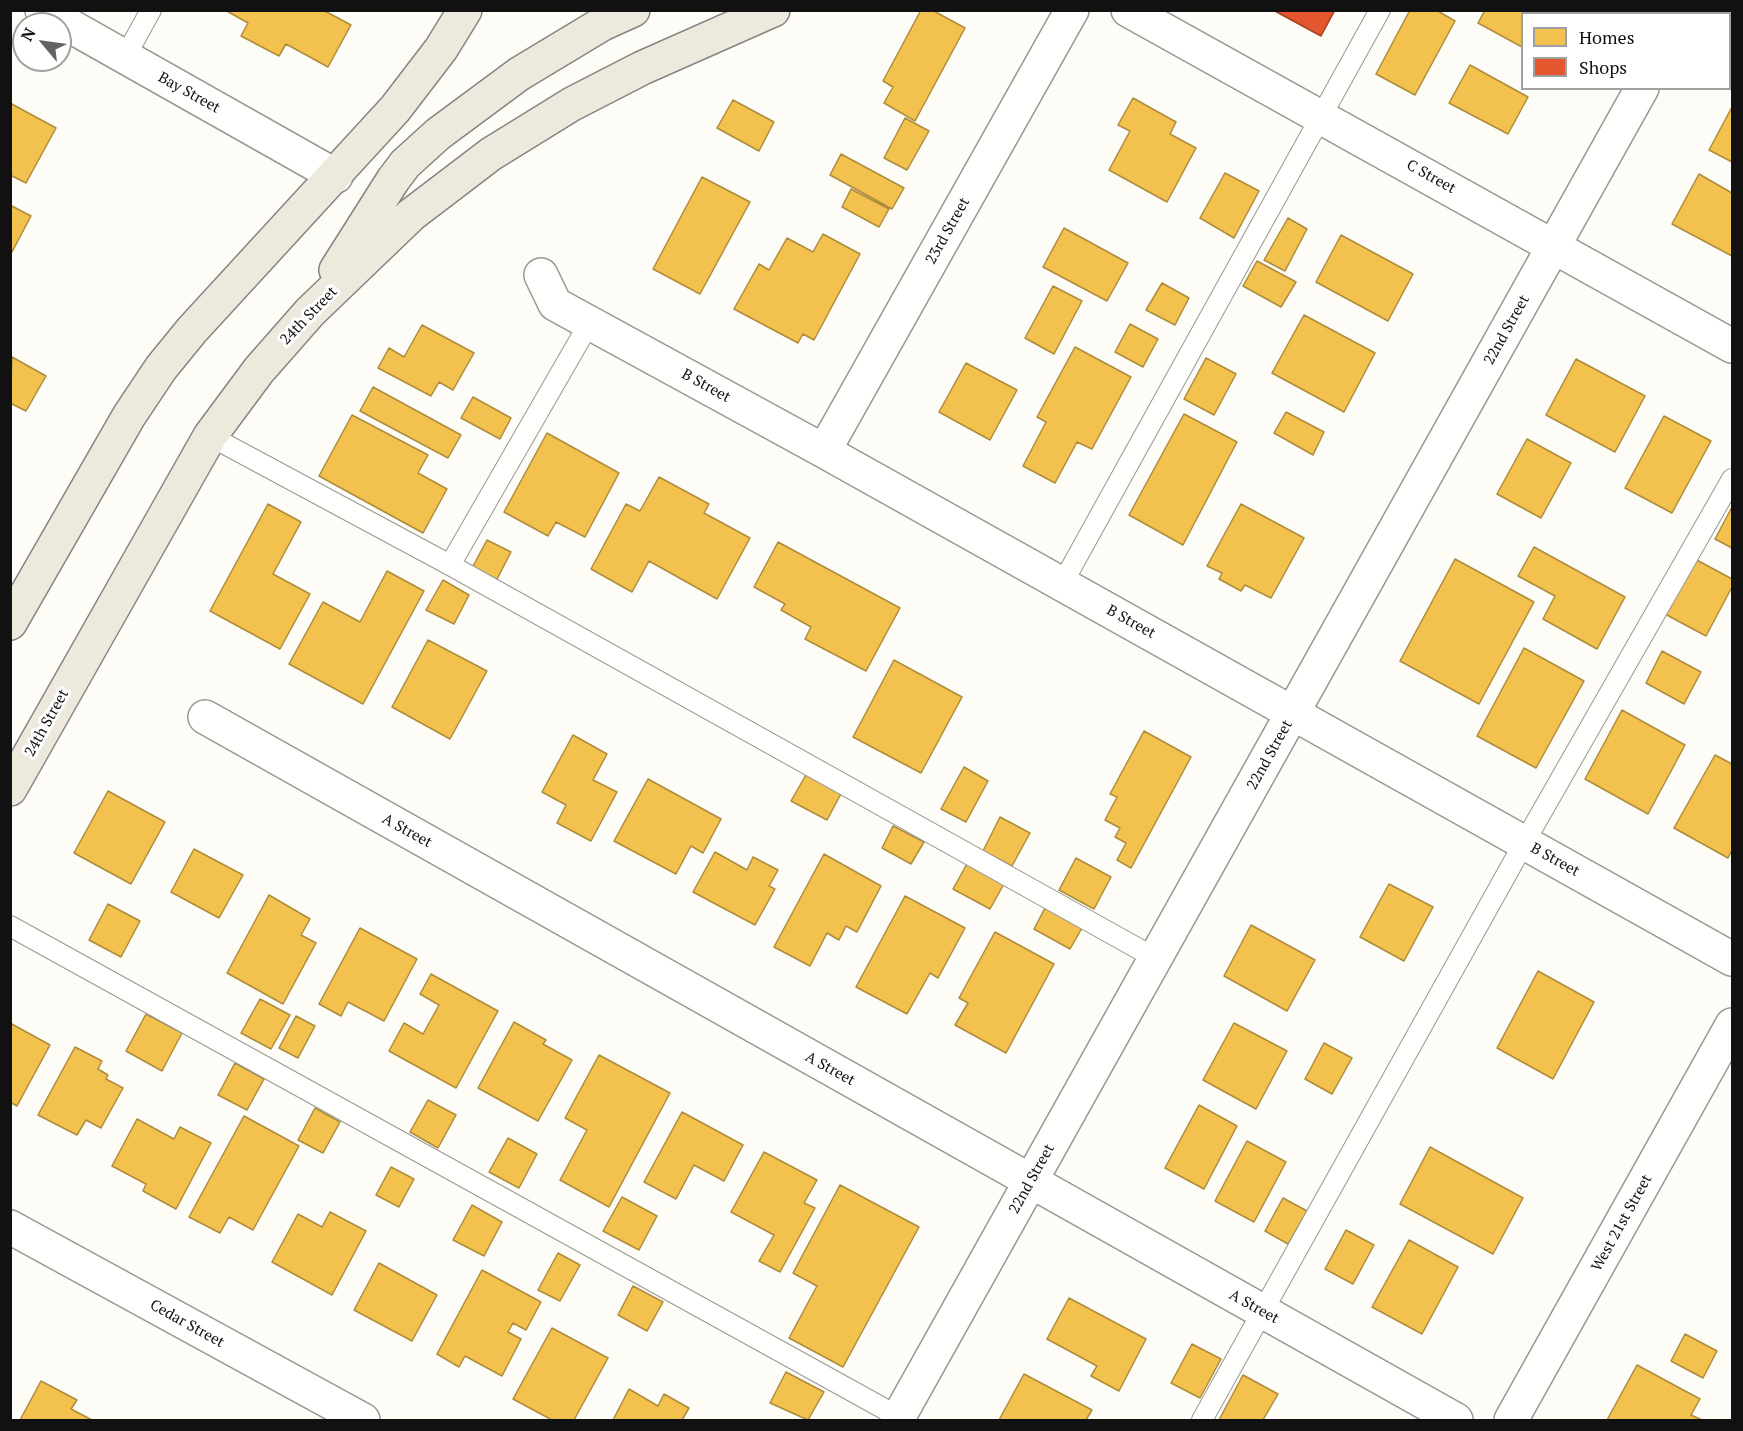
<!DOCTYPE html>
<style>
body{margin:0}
#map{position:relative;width:1743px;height:1431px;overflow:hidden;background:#fdfcf7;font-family:"PT Serif",serif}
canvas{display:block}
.frame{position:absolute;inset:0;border:12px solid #111;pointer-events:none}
.legend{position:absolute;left:1521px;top:12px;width:210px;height:78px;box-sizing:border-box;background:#fff;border:2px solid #a0a0a0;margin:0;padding:8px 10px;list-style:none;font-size:18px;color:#111}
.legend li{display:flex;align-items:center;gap:12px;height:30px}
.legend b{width:30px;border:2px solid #a0a0a0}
.north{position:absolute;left:12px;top:12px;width:60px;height:60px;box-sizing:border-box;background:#fff;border:2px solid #a0a0a0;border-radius:50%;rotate:299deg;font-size:16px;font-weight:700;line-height:24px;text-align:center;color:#111}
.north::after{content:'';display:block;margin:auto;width:21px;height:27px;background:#646362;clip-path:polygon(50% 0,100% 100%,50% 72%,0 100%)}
</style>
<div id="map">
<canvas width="1743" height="1431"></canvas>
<div class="frame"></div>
<ul class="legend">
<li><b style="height:16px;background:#f2c14e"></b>Homes</li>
<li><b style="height:16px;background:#e4572e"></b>Shops</li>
</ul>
<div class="north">N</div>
</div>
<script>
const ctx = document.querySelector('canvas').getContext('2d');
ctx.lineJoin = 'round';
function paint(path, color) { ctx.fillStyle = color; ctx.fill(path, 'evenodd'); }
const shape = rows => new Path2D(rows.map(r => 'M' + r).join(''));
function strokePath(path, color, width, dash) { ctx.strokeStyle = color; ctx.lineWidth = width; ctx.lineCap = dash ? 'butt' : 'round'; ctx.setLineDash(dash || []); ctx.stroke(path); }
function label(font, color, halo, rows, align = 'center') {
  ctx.font = font + ' "PT Serif",serif'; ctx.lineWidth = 6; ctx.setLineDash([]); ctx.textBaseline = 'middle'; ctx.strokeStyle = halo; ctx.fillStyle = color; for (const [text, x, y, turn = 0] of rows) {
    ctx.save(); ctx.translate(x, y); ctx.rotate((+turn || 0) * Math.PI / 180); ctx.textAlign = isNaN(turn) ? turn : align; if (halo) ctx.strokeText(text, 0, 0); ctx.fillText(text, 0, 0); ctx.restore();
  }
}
const homes = shape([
 [225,10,323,10,351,25,328,67,286,44,279,56,241,36,248,23,225,10],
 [921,10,932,10,965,28,915,121,884,103,893,87,883,81,921,10],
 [1410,10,1436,10,1455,21,1415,95,1376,74,1410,10],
 [1485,10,1500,11,1564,10,1563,14,1522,14,1522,47,1478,23,1485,10],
 [1470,65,1528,97,1508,134,1449,103,1470,65],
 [1133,98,1176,122,1170,134,1196,148,1167,202,1109,170,1130,131,1118,125,1133,98],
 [733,100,774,122,759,151,717,128,733,100],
 [10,103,56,128,26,183,10,175,10,103],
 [1732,107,1732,162,1709,150,1732,107],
 [905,118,929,131,907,170,884,158,905,118],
 [841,154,904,188,892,209,830,175,841,154],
 [1225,173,1259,191,1234,238,1200,218,1225,173],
 [1699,174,1732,193,1732,256,1672,224,1699,174],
 [702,177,750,202,700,294,653,269,702,177],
 [851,189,889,209,879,227,842,207,851,189],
 [10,205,31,216,12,252,10,251,10,205],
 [1288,218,1307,229,1285,271,1264,260,1288,218],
 [1064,228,1128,263,1107,301,1043,267,1064,228],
 [823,234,860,254,814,340,803,334,798,343,734,309,759,264,769,270,787,238,813,252,823,234],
 [1341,235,1413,274,1388,321,1316,282,1341,235],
 [1257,261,1296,282,1281,307,1243,286,1257,261],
 [1162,283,1189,298,1175,325,1146,310,1162,283],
 [1053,286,1082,301,1054,354,1025,338,1053,286],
 [1304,315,1375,353,1344,412,1272,373,1304,315],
 [1130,324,1158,339,1143,367,1115,352,1130,324],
 [422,325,474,353,453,390,439,382,431,396,378,368,389,348,404,357,422,325],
 [1075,347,1131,377,1092,449,1077,442,1055,483,1023,466,1046,422,1037,417,1075,347],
 [12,357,46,376,26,411,10,403,12,357],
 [1206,358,1236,374,1214,415,1184,399,1206,358],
 [1576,359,1645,396,1615,452,1546,415,1576,359],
 [966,363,1017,390,990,440,939,412,966,363],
 [373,387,461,435,448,458,360,411,373,387],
 [473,397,511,418,500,439,461,418,473,397],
 [1286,412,1324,432,1313,455,1274,433,1286,412],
 [1184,414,1237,442,1183,545,1129,515,1184,414],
 [352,415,428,455,418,473,447,489,423,533,319,476,352,415],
 [1664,416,1711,441,1672,513,1625,488,1664,416],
 [547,433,619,473,585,537,556,522,548,536,504,512,547,433],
 [1527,439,1571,463,1541,518,1497,494,1527,439],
 [659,477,709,504,704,513,750,538,717,599,649,561,632,592,591,569,626,504,640,511,659,477],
 [268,504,301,522,273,574,310,594,280,649,210,611,268,504],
 [1241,504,1304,538,1271,598,1245,585,1241,591,1219,579,1222,573,1207,566,1241,504],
 [1732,507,1732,548,1715,539,1732,507],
 [487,540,511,552,496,581,472,568,487,540],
 [778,542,900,608,866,671,805,639,811,627,781,610,785,604,754,587,778,542],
 [1534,547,1625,597,1597,649,1543,619,1555,596,1518,576,1534,547],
 [1693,558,1732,579,1732,587,1706,636,1663,613,1693,558],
 [1455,559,1534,602,1479,704,1400,661,1455,559],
 [387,571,424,591,363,704,289,664,323,602,360,622,387,571],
 [443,580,469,595,454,624,426,610,443,580],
 [428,640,487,671,450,739,392,707,428,640],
 [1524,648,1584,681,1536,768,1477,736,1524,648],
 [1662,651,1701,672,1684,704,1646,683,1662,651],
 [894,660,962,697,921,773,853,737,894,660],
 [1622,710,1685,745,1648,814,1585,779,1622,710],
 [1144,731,1191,757,1131,868,1117,860,1126,843,1115,837,1120,828,1105,820,1117,797,1110,794,1144,731],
 [573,735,607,754,593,780,617,792,591,841,557,823,566,805,542,792,573,735],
 [1715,755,1732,764,1732,850,1728,858,1674,828,1715,755],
 [964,767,988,781,966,822,941,809,964,767],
 [807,773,842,792,827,820,791,801,807,773],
 [648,779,721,819,703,853,691,846,676,874,614,841,648,779],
 [108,791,165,822,131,884,74,853,108,791],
 [1000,817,1030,833,1012,866,983,851,1000,817],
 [893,826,924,842,911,864,882,848,893,826],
 [194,849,243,875,219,918,171,892,194,849],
 [715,852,747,870,753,857,778,870,769,886,775,889,755,925,693,892,715,852],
 [824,854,881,886,857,932,846,926,839,940,827,933,810,966,774,947,824,854],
 [1076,858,1111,877,1094,909,1059,890,1076,858],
 [968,862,1005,882,990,909,953,889,968,862],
 [1389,884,1433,907,1404,961,1360,937,1389,884],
 [269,895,310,919,301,935,316,943,283,1004,227,973,269,895],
 [905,896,965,928,938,978,930,973,907,1014,856,987,905,896],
 [108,904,140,921,121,957,89,940,108,904],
 [1045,908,1082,928,1070,949,1034,929,1045,908],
 [1251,925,1315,960,1287,1011,1224,976,1251,925],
 [360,928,417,959,384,1021,348,1002,341,1016,319,1004,360,928],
 [995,932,1054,964,1006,1053,955,1025,968,1003,959,998,995,932],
 [1538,971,1594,1002,1553,1079,1497,1048,1538,971],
 [431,974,498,1011,456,1088,389,1051,404,1023,423,1034,439,1005,420,994,431,974],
 [260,999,290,1015,271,1049,241,1033,260,999],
 [146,1014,182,1033,162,1071,126,1051,146,1014],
 [296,1016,315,1026,298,1058,279,1048,296,1016],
 [514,1022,546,1040,543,1044,572,1060,538,1121,478,1088,514,1022],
 [10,1023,50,1045,17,1106,10,1102,10,1023],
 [1234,1023,1287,1051,1256,1109,1203,1080,1234,1023],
 [1324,1043,1352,1058,1332,1094,1305,1079,1324,1043],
 [75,1047,102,1061,98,1069,108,1075,106,1079,123,1088,101,1128,86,1120,77,1135,38,1115,75,1047],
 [599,1055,670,1093,609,1207,560,1180,587,1130,565,1118,599,1055],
 [235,1063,264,1079,247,1110,218,1095,235,1063],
 [428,1100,456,1115,438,1148,410,1132,428,1100],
 [1199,1105,1237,1126,1204,1189,1165,1168,1199,1105],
 [315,1108,340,1122,323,1153,298,1140,315,1108],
 [682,1112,743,1145,724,1181,694,1165,676,1199,644,1182,682,1112],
 [244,1116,299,1146,253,1230,229,1217,220,1233,189,1217,244,1116],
 [137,1119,174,1139,180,1127,211,1143,176,1209,143,1191,146,1184,112,1166,137,1119],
 [508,1138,537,1154,519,1188,489,1172,508,1138],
 [1247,1141,1286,1162,1254,1222,1215,1201,1247,1141],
 [1430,1147,1523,1198,1493,1254,1400,1204,1430,1147],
 [764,1152,817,1180,804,1203,815,1208,780,1272,759,1261,774,1235,731,1212,764,1152],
 [391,1167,414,1179,399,1207,376,1195,391,1167],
 [840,1185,919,1227,843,1367,789,1338,817,1286,793,1273,840,1185],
 [622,1197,657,1216,639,1250,603,1231,622,1197],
 [1283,1198,1307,1211,1288,1244,1265,1231,1283,1198],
 [472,1205,502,1222,484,1256,453,1240,472,1205],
 [330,1212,366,1231,332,1295,272,1262,298,1214,322,1227,330,1212],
 [1346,1230,1374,1245,1353,1284,1325,1269,1346,1230],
 [1409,1240,1458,1267,1422,1334,1372,1307,1409,1240],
 [558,1253,580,1265,560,1301,538,1290,558,1253],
 [379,1263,437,1295,412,1341,354,1310,379,1263],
 [482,1270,541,1302,526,1330,513,1323,508,1332,521,1339,502,1376,465,1356,459,1367,437,1354,482,1270],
 [633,1286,663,1302,647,1331,618,1315,633,1286],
 [1069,1298,1146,1339,1119,1391,1091,1376,1097,1366,1047,1339,1069,1298],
 [552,1328,608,1358,574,1420,552,1420,513,1399,552,1328],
 [1685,1334,1717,1351,1703,1378,1671,1361,1685,1334],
 [1192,1344,1221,1359,1200,1398,1171,1383,1192,1344],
 [1637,1365,1700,1399,1691,1415,1702,1420,1607,1420,1637,1365],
 [786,1372,824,1392,808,1420,770,1403,786,1372],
 [1024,1374,1092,1410,1086,1420,999,1420,1024,1374],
 [1243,1375,1278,1394,1263,1420,1219,1420,1243,1375],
 [41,1381,77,1400,71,1409,92,1420,20,1420,41,1381],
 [629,1389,658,1406,664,1394,689,1408,682,1420,613,1420,629,1389]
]);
paint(homes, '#f2c14e');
strokePath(homes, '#ae8c3c', 1.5);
const shops = shape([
 [1273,10,1335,10,1321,36,1273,10]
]);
paint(shops, '#e4572e');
strokePath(shops, '#a54225', 1.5);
const service = shape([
 [125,57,151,10],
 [210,436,450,565,1155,958],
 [450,565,590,322],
 [1062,584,1380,10],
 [10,926,899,1417],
 [1202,1420,1524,843,1732,479]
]);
const minor = shape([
 [42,10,336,176],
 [1128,10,1732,346],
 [1684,14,1686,10],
 [541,275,555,304,824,451,1732,959],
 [824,451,1072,10],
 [205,717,1456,1420],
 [10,1227,363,1420],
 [897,1420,1642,88]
]);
const tertiary = shape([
 [1511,1420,1732,1025]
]);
const primary = shape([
 [336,270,393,180,405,164,438,134,519,74,602,24,633,10],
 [10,623,129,416,161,368,192,330,395,109,441,49,465,10],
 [10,789,210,436,259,370,310,312,411,215,491,154,572,104,642,68,773,10]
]);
strokePath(service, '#979795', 22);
strokePath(minor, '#979795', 36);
strokePath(tertiary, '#979795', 36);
strokePath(primary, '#858482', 36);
strokePath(service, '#fffffe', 20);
strokePath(minor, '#fffffe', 33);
strokePath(tertiary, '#fffffe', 33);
strokePath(primary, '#ede9dc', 33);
label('15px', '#111', '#fff', [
 ["Bay Street",189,93,29],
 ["C Street",1431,177,29],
 ["23rd Street",948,231,-61],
 ["24th Street",309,316,-46],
 ["22nd Street",1507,330,-61],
 ["B Street",706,386,29],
 ["B Street",1131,622,29],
 ["24th Street",47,723,-61],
 ["22nd Street",1270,755,-61],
 ["A Street",407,831,29],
 ["B Street",1555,860,29],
 ["A Street",830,1069,29],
 ["22nd Street",1032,1179,-61],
 ["West 21st Street",1622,1223,-61],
 ["A Street",1254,1307,29],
 ["Cedar Street",187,1324,29]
]);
</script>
